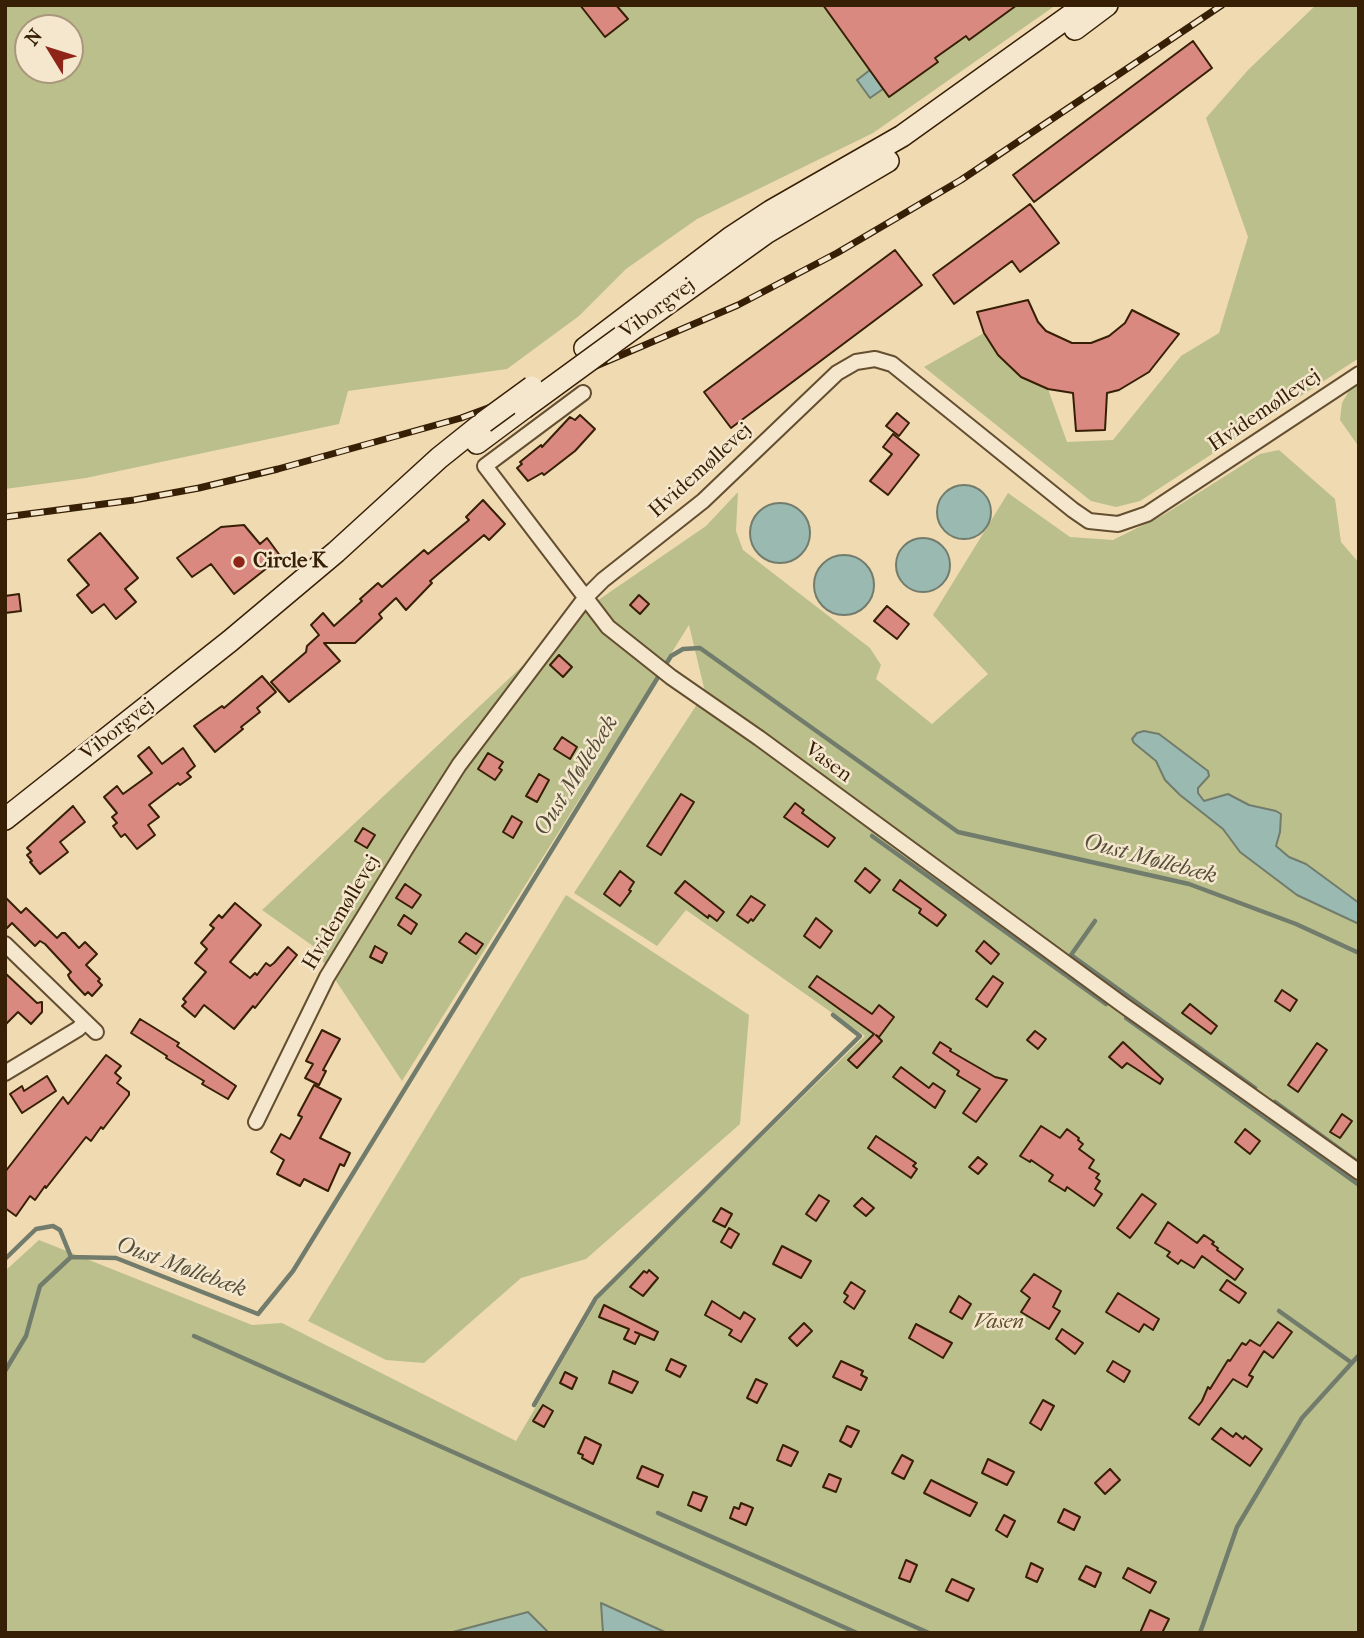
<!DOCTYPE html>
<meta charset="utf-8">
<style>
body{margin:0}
#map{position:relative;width:1364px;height:1638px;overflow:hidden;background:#efdab2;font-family:"IM FELL French Canon",serif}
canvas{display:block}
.frame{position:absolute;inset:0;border:7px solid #361f05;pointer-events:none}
.north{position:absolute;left:14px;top:14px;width:70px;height:70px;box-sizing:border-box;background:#f5e7cd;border:2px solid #a9977d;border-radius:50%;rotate:308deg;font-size:19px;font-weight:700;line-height:28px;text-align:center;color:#361f05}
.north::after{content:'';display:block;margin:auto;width:24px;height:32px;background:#8f2418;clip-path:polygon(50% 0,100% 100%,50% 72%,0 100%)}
</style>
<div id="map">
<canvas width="1364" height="1638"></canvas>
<div class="frame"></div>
<div class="north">N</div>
</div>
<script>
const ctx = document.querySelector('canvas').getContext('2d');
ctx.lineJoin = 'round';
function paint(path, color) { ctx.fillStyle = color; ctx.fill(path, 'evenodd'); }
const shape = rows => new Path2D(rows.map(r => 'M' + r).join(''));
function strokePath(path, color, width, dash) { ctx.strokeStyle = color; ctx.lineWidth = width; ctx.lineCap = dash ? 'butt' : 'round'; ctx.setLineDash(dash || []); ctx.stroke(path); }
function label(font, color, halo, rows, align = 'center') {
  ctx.font = font + ' "IM FELL French Canon",serif'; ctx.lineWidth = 5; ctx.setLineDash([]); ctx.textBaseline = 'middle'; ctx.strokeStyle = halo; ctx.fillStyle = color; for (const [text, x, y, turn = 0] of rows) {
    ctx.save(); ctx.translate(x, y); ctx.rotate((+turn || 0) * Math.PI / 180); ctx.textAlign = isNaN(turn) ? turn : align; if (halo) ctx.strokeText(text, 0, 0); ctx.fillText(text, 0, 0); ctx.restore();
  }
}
paint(shape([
 [5,5,1056,5,873,133,697,219,626,269,579,316,507,369,348,391,339,424,86,478,5,489],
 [28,28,70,28,70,70,28,70],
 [1316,5,1359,5,1359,358,1140,501,1116,507,1091,501,924,367,984,333,998,355,1021,377,1048,389,1067,442,1113,440,1181,356,1219,333,1248,237,1206,118,1248,70],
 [1359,380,1359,447,1340,420,1342,403,1353,384],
 [1279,450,1335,499,1341,542,1359,563,1359,1633,667,1633,601,1604,603,1633,549,1633,528,1612,449,1633,5,1633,5,1271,39,1240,252,1325,282,1323,516,1441,602,1293,865,1036,686,910,657,946,574,893,705,692,689,625,402,1081,313,946,262,910,578,614,706,526,738,492,736,531,743,550,870,648,881,665,876,679,932,724,988,674,933,615,1008,493,1070,537,1113,540,1165,514,1260,454],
 [566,895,749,1015,740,1124,586,1259,521,1278,424,1363,386,1360,308,1321]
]), '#bbbf8b');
const water = shape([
 [870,70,883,89,870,98,857,80,870,70],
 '937 512a27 27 0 1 1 54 0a27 27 0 1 1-54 0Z',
 '750 533a30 30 0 1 1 60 0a30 30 0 1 1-60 0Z',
 '896 565a27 27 0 1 1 54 0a27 27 0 1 1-54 0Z',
 '814 585a30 30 0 1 1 60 0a30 30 0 1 1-60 0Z',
 [1144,731,1159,734,1208,771,1209,776,1198,788,1198,793,1204,801,1228,794,1249,805,1276,811,1281,814,1280,832,1276,846,1289,857,1306,864,1359,903,1359,924,1297,895,1240,852,1223,829,1180,795,1165,780,1156,761,1134,743,1132,739,1137,733,1144,731],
 [601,1603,667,1633,603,1633,601,1603],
 [528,1612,549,1633,449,1633,528,1612]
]);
paint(water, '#9abab1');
strokePath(water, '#727c6c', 2);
strokePath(shape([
 [872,836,1106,1004],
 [1095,921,1071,955,1255,1088],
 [1126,1018,1359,1185],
 [1275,1102,1359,1163],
 [5,1259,36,1229,53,1226,60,1230,71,1257,116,1258,258,1314,293,1271,671,656,683,649,700,648,958,832,1189,884,1296,924,1359,953],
 [1279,1311,1352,1363],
 [194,1336,857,1633],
 [5,1371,26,1336,40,1286,71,1257],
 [534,1405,596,1298,860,1036,833,1015],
 [658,1513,929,1633],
 [1200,1633,1237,1527,1302,1418,1359,1355]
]), '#727c6c', 4.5);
const building = shape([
 [580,5,616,5,628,19,605,37,580,5],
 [823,5,1017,5,969,40,966,36,935,58,938,62,889,97,823,5],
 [1193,41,1212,68,1034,202,1013,175,1193,41],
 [1030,204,1059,243,1020,272,1012,261,954,304,933,275,1030,204],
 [895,250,922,285,731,428,704,392,895,250],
 [1028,300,1038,322,1046,331,1072,343,1091,343,1109,336,1125,323,1132,310,1179,334,1149,372,1119,390,1107,393,1105,430,1076,431,1073,393,1048,389,1021,377,998,355,984,333,977,312,1028,300],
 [897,413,909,423,899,436,886,426,897,413],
 [580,415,595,429,575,451,544,475,542,473,528,481,517,468,522,464,520,462,541,445,542,447,570,417,575,420,580,415],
 [893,434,919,455,888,495,870,481,892,454,883,447,893,434],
 [483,500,505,524,489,540,484,535,430,581,432,583,406,610,396,598,379,614,382,618,355,643,324,643,340,661,289,702,271,682,306,652,307,646,319,635,311,625,323,613,334,626,362,601,360,599,378,583,382,587,424,550,428,554,469,520,466,517,483,500],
 [244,525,260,544,267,538,281,557,234,594,211,564,192,577,177,558,221,527,244,525],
 [100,533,138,578,125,589,136,602,116,619,104,604,92,613,77,595,89,585,68,560,100,533],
 [19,594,21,611,5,613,5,596,19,594],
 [639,595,649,604,640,614,630,605,639,595],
 [887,606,909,624,897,639,874,621,887,606],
 [559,655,572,667,563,677,550,665,559,655],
 [262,676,276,692,257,708,260,712,241,727,243,729,215,752,194,726,222,706,224,708,262,676],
 [562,737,577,747,570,759,554,749,562,737],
 [149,747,162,764,183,748,195,766,187,773,191,777,180,785,178,783,149,805,159,817,148,825,155,835,137,849,125,834,121,837,113,826,117,823,112,817,117,813,104,797,117,786,123,794,152,773,138,756,149,747],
 [488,753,503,762,499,768,502,770,495,780,478,769,488,753],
 [539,774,549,780,537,802,526,796,539,774],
 [681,794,694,802,661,855,647,846,681,794],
 [795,803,804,810,802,813,835,838,828,847,784,817,795,803],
 [73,806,85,822,60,842,68,852,40,874,30,862,32,861,27,855,31,852,27,848,73,806],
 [512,816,522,822,513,838,503,832,512,816],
 [363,828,375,835,367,848,355,841,363,828],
 [865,868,880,880,870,893,855,881,865,868],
 [620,871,634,882,629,890,631,891,620,906,604,894,620,871],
 [900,880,946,915,937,926,919,913,921,909,893,890,900,880],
 [685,881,724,912,717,921,709,915,708,918,675,893,685,881],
 [405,884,421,895,412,908,396,898,405,884],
 [751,896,765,905,753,921,751,919,748,923,737,915,751,896],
 [5,897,21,913,26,908,57,938,62,933,65,933,79,948,85,942,97,954,86,965,100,979,98,981,102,985,92,996,88,992,85,995,70,979,68,975,71,972,45,944,40,941,35,946,12,923,5,930,5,897],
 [235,903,261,925,230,962,250,978,255,973,257,975,266,963,270,966,274,963,288,947,297,955,255,1008,253,1006,234,1029,204,1005,195,1017,182,1006,186,1002,183,999,206,972,195,963,207,949,201,943,214,928,210,925,219,915,222,918,235,903],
 [404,915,417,924,411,934,398,925,404,915],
 [816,918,832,931,820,948,804,936,816,918],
 [466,933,483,944,476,954,459,942,466,933],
 [984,941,999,954,991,964,976,951,984,941],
 [375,946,387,953,382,963,370,957,375,946],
 [5,973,37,1003,42,1002,42,1012,31,1024,18,1012,5,1025,5,973],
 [817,976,872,1014,879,1005,894,1017,879,1037,876,1035,882,1041,857,1068,848,1060,874,1034,809,987,817,976],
 [993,976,1003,983,987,1007,976,999,993,976],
 [1282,990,1297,1000,1290,1011,1275,1001,1282,990],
 [1190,1004,1217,1026,1211,1034,1182,1013,1190,1004],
 [140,1019,179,1043,177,1046,236,1086,228,1099,202,1084,204,1081,166,1058,167,1056,131,1033,140,1019],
 [322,1030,340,1039,323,1070,326,1071,319,1085,305,1078,313,1064,306,1061,322,1030],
 [1035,1031,1046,1039,1038,1049,1027,1040,1035,1031],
 [940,1042,951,1049,950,1051,995,1077,1007,1080,976,1122,963,1113,980,1089,957,1075,959,1071,933,1053,940,1042],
 [1123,1042,1163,1079,1160,1084,1127,1063,1122,1068,1109,1057,1123,1042],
 [1317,1043,1327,1050,1298,1092,1288,1085,1317,1043],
 [106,1055,121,1066,115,1073,121,1078,117,1083,129,1092,129,1095,103,1129,101,1127,91,1141,86,1137,46,1188,45,1186,35,1200,30,1196,16,1216,5,1208,5,1172,63,1097,68,1104,106,1055],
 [901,1067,929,1088,933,1083,945,1091,935,1108,893,1077,901,1067],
 [47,1076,56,1091,22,1113,10,1094,22,1086,24,1091,47,1076],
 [314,1085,341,1099,320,1138,350,1153,344,1166,340,1164,328,1191,304,1179,300,1186,277,1174,284,1160,271,1152,281,1134,290,1139,302,1117,298,1115,314,1085],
 [1342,1114,1352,1121,1340,1138,1330,1132,1342,1114],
 [1041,1126,1060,1138,1067,1129,1079,1138,1078,1140,1083,1144,1079,1149,1094,1160,1089,1168,1099,1174,1096,1178,1100,1181,1095,1189,1102,1194,1094,1206,1067,1187,1065,1191,1049,1181,1053,1175,1031,1160,1030,1162,1020,1156,1041,1126],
 [1245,1129,1260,1141,1250,1154,1235,1142,1245,1129],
 [876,1136,916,1163,913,1166,917,1169,911,1178,868,1148,876,1136],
 [978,1157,987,1164,978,1174,969,1167,978,1157],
 [1142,1194,1156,1204,1130,1238,1117,1228,1142,1194],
 [819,1195,829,1201,816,1221,806,1214,819,1195],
 [862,1198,874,1208,866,1216,854,1206,862,1198],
 [721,1208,732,1214,725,1227,713,1221,721,1208],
 [1168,1222,1197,1243,1204,1235,1214,1242,1212,1244,1218,1248,1217,1250,1243,1269,1235,1280,1202,1256,1194,1268,1181,1260,1178,1264,1167,1256,1170,1252,1155,1243,1168,1222],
 [729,1228,739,1234,731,1248,721,1242,729,1228],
 [782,1246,811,1261,801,1278,773,1264,782,1246],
 [649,1270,658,1278,643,1296,630,1287,644,1271,647,1273,649,1270],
 [1034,1274,1061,1291,1053,1307,1060,1311,1049,1329,1021,1312,1030,1298,1021,1291,1034,1274],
 [1227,1280,1246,1293,1239,1303,1220,1290,1227,1280],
 [851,1282,865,1291,854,1309,844,1302,848,1296,844,1293,851,1282],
 [1118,1293,1159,1319,1153,1330,1144,1324,1139,1332,1106,1312,1118,1293],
 [959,1296,971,1304,962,1319,950,1312,959,1296],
 [712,1301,740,1319,744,1312,755,1319,741,1342,729,1335,732,1330,705,1315,712,1301],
 [604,1305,658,1332,654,1340,635,1332,640,1334,635,1344,624,1339,629,1329,599,1317,604,1305],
 [1278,1322,1292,1332,1273,1358,1264,1351,1249,1375,1253,1377,1247,1387,1233,1379,1199,1425,1189,1418,1202,1401,1208,1387,1210,1389,1228,1360,1230,1361,1242,1343,1246,1345,1250,1340,1260,1346,1278,1322],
 [804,1323,812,1331,797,1346,789,1338,804,1323],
 [916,1324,952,1343,943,1358,909,1338,916,1324],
 [1062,1329,1083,1343,1075,1354,1056,1339,1062,1329],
 [671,1359,686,1366,680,1377,666,1370,671,1359],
 [841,1361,863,1371,861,1375,867,1378,861,1390,833,1377,841,1361],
 [1113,1361,1130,1371,1124,1382,1107,1371,1113,1361],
 [613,1371,638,1382,632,1393,609,1383,613,1371],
 [565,1372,577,1378,572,1389,560,1383,565,1372],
 [756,1379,767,1384,757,1403,747,1398,756,1379],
 [1043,1400,1054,1406,1041,1430,1030,1423,1043,1400],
 [543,1405,553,1411,544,1427,533,1421,543,1405],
 [847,1426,859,1431,851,1447,840,1441,847,1426],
 [1221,1428,1233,1437,1236,1433,1243,1439,1245,1436,1262,1449,1250,1466,1212,1439,1221,1428],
 [585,1437,601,1445,593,1464,582,1458,583,1455,578,1453,585,1437],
 [783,1445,798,1452,791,1466,777,1460,783,1445],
 [902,1455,913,1461,904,1479,892,1473,902,1455],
 [988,1459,1014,1472,1007,1485,982,1473,988,1459],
 [642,1466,663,1475,658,1487,637,1478,642,1466],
 [1110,1469,1120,1480,1105,1494,1095,1483,1110,1469],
 [829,1474,841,1479,836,1492,823,1487,829,1474],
 [931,1480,977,1503,970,1516,924,1493,931,1480],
 [693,1492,707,1497,701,1511,688,1505,693,1492],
 [741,1503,753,1508,746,1525,730,1518,734,1507,739,1509,741,1503],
 [1064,1509,1080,1517,1074,1530,1058,1522,1064,1509],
 [1004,1515,1015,1521,1007,1537,996,1530,1004,1515],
 [906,1560,917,1565,910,1582,899,1578,906,1560],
 [1031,1563,1043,1569,1037,1582,1026,1577,1031,1563],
 [1086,1566,1101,1573,1095,1587,1079,1579,1086,1566],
 [1128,1568,1156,1582,1150,1593,1123,1578,1128,1568],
 [952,1579,974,1589,968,1601,946,1591,952,1579],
 [1150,1610,1169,1619,1162,1633,1140,1633,1150,1610]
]);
paint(building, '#d9897f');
strokePath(building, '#361f05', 2);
const street = shape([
 [583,393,485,466,608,627,671,677,759,738,1123,1005,1359,1172],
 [5,944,96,1032],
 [5,1073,78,1029,85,1022],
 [256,1122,327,977,408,845,459,765,586,597,603,580,703,501,837,373,856,362,875,359,892,364,1073,510,1089,521,1118,524,1147,514,1359,374]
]);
const secondary = shape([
 [1075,29,1107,5],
 [635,327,766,233,888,161],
 [585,348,730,238,771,211,902,136,1085,5],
 [477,443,524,408],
 [5,819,230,641,336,552,439,458,484,422]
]);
strokePath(street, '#644e30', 18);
strokePath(secondary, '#361f05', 24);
strokePath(street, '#f5e7cd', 14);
strokePath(secondary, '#f5e7cd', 21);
const rail = shape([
 [5,517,134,500,199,488,278,469,461,418,561,381,738,305,837,253,961,180,1222,5]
]);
strokePath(rail, '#361f05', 7);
strokePath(rail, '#f5e7cd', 4.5, [13]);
const secondaryBridge = shape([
 [524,408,635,327],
 [484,422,532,387]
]);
strokePath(secondaryBridge, '#361f05', 24, []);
strokePath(secondaryBridge, '#f5e7cd', 21);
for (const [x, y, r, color] of [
 [239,562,7,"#8f2418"]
]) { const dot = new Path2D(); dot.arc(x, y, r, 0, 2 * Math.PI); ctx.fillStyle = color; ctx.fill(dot); strokePath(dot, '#f5e7cd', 2.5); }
label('21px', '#361f05', '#f5e7cd', [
 ["Viborgvej",658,309,-36],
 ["Hvidemøllevej",1265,411,-34],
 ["Hvidemøllevej",701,471,-42],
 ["Viborgvej",118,730,-38],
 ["Vasen",828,763,36],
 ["Hvidemøllevej",342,913,-59]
]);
label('bold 21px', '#361f05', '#f5e7cd', [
 ["Circle K",253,562]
], 'left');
label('italic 21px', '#5e4f2d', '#f5e7cd', [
 ["Vasen",999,1323]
]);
label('italic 23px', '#544e39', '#f5e7cd', [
 ["Oust Møllebæk",577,776,-58],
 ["Oust Møllebæk",1150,860,15],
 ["Oust Møllebæk",181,1268,20]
]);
</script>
